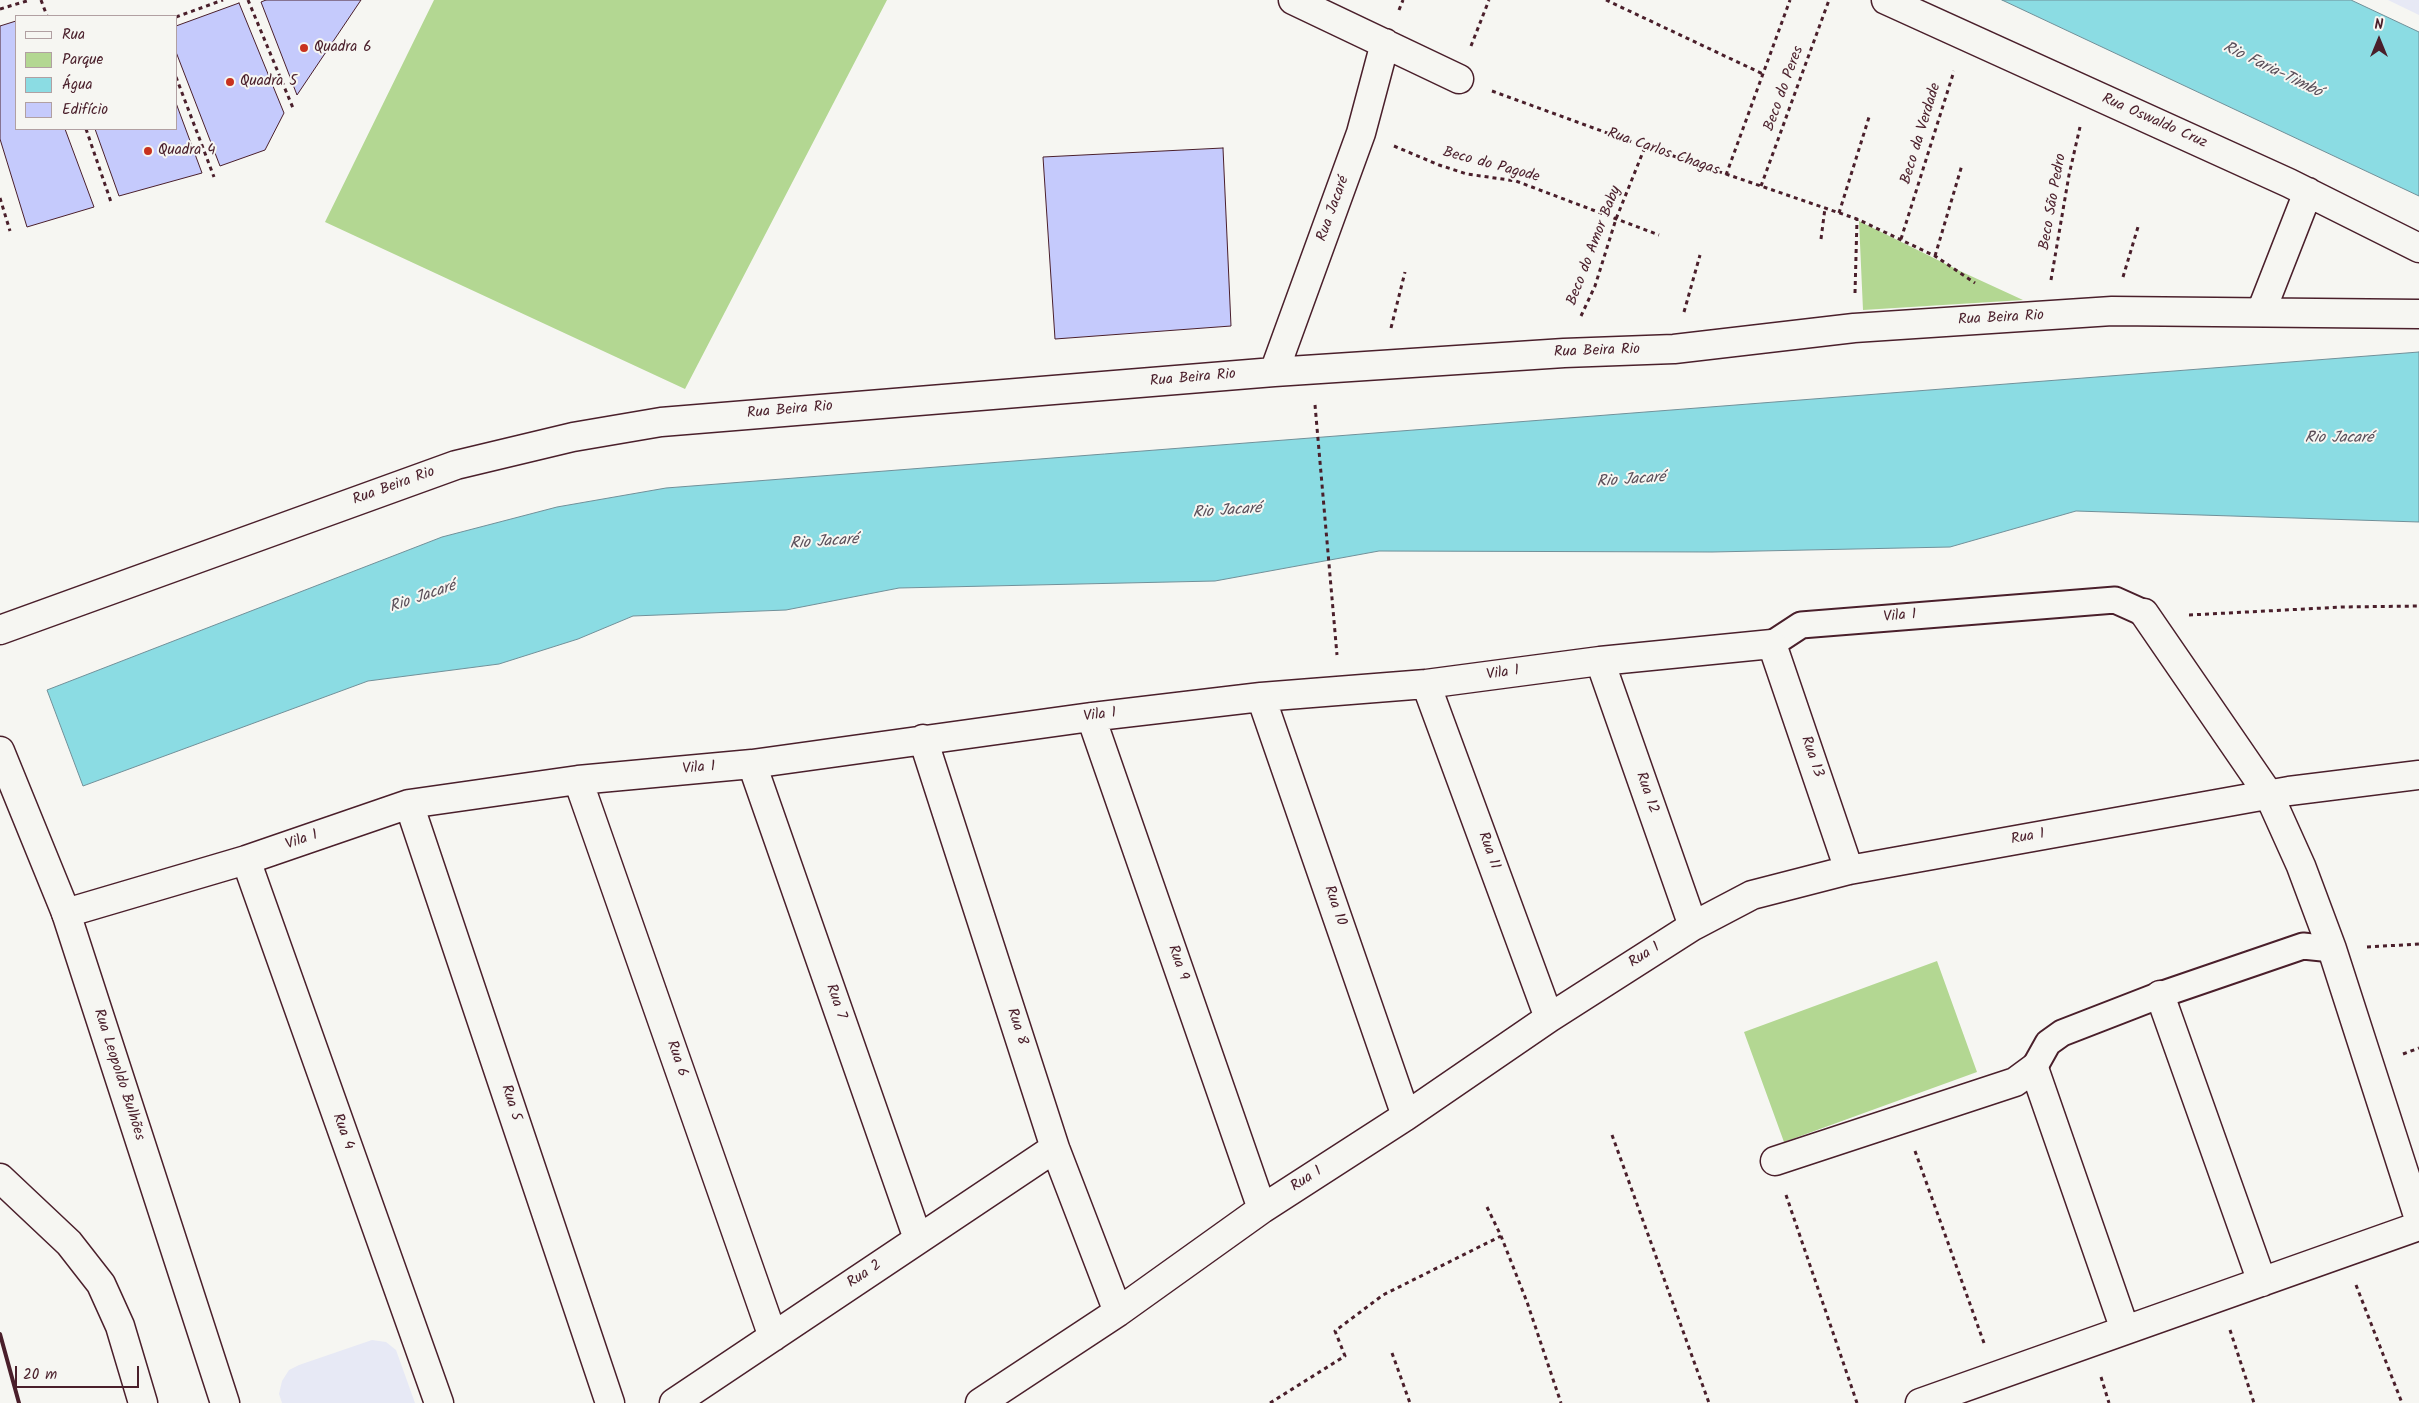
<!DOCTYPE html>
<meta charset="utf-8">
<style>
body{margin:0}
#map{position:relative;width:2419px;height:1403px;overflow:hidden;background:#f6f6f2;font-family:Kalam,sans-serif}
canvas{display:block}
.legend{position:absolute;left:15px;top:15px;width:162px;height:115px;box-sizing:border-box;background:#f6f6f2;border:1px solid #b1a0a2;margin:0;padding:6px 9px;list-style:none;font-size:15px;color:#4a1f2b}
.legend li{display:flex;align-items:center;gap:10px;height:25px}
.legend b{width:25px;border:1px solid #b1a0a2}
.north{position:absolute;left:2354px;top:15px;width:50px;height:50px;-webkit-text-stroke:4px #f6f6f2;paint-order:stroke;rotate:0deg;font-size:14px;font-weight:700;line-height:20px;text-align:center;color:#4a1f2b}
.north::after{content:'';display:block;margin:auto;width:18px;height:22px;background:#4a1f2b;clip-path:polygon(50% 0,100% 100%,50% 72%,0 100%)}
.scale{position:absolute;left:15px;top:1366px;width:124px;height:22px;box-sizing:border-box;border:2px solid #4a1f2b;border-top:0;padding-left:6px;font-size:15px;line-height:18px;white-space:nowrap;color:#4a1f2b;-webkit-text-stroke:4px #f6f6f2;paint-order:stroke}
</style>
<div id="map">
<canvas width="2419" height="1403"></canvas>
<ul class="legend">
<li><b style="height:6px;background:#f6f6f2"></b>Rua</li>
<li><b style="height:14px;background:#b3d792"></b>Parque</li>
<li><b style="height:14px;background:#8bdce3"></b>Água</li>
<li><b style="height:14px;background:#c5cafc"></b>Edifício</li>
</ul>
<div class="north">N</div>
<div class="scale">20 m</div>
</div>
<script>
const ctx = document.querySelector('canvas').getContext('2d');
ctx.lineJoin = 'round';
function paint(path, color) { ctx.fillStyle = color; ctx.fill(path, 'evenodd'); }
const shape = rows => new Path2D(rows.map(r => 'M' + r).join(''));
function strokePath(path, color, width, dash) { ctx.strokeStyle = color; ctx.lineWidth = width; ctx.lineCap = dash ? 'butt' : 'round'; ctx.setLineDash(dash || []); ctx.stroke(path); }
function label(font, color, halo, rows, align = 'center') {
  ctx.font = font + ' Kalam,sans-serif'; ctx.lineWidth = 4; ctx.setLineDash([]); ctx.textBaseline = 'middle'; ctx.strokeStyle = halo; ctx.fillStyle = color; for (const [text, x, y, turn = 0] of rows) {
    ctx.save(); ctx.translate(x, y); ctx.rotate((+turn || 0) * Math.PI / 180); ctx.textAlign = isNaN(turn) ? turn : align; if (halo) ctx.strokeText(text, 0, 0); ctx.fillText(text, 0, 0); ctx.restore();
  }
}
paint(shape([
 [2388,0,2419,0,2419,15],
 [372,1340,386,1342,396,1350,415,1403,282,1403,279,1394,282,1381,289,1370,299,1365]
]), '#e7e9f5');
paint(shape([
 [434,0,887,0,685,389,325,222],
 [1859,221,1960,271,2023,300,1863,310],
 [1937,961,1977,1072,1784,1142,1744,1032]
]), '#b3d792');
const water = shape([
 [2002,0,2351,0,2419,32,2419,196,2002,0],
 [2419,352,2419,522,2076,511,1950,547,1712,552,1379,551,1215,581,899,588,786,610,633,616,578,639,499,664,368,681,83,786,47,690,442,537,557,507,666,488,2419,352]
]);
paint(water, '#8bdce3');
strokePath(water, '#719099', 1);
const building = shape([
 [266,0,361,0,297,95,261,2,266,0],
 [239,3,284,113,265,150,220,166,176,52,176,26,239,3],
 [16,21,16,129,65,129,94,207,27,227,0,139,0,26,16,21],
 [176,103,202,173,119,196,95,129,176,129,176,103],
 [1223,148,1231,326,1055,339,1043,157,1223,148]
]);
paint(building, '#c5cafc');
strokePath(building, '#4a1f2b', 1);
const pedestrian = shape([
 [1772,644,1801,625,2115,600,2144,613],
 [2034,1068,2048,1043,2062,1033,2160,995,2303,946,2332,949]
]);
const minor = shape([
 [1293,0,1459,79],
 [1886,0,2289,183,2419,248],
 [2261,312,2308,192],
 [1274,372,1361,133,1385,43],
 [2144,613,2269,795,2301,866,2332,949,2419,1219],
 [0,630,456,465,573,437,661,422,1274,372,1564,353,1674,349,1854,328,2112,311,2419,314],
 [1600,661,1693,926],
 [1426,684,1549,1018],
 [1261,697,1406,1116],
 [1091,717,1262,1209],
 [923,739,1055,1148,1118,1312],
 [752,764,918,1239],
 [578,780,773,1337],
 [409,804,610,1403],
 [246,860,439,1403],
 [66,913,246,860,409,804,578,780,752,764,1091,717,1261,697,1426,684,1600,661,1772,644,1849,870],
 [2160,995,2262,1282],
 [1775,1161,2015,1082,2034,1068,2125,1330],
 [674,1403,1055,1148],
 [980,1403,1118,1312,1262,1209,1406,1116,1549,1018,1693,926,1752,895,1849,870,2289,791,2419,775],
 [1920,1403,2419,1226]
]);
const secondary = shape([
 [0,751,66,913,225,1403],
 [0,1178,69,1243,101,1284,120,1326,143,1403]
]);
strokePath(pedestrian, '#4a1f2b', 29);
strokePath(minor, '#4a1f2b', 31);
strokePath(secondary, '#4a1f2b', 31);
strokePath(shape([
 [41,0,47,16],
 [248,0,293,108],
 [1606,0,1763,74],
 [0,9,30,0],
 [1399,10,1403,0],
 [176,17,223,0],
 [1471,46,1489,0],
 [176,77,214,177],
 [1492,91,1621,138,1857,219,1935,256,1975,283],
 [86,129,111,202],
 [1394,146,1439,165,1467,174,1516,181,1659,235],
 [1726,175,1790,0],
 [1761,186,1829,0],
 [0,198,10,231],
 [1839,213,1870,114],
 [1821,239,1825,208],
 [1901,239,1954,71],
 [1935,256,1962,165],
 [2123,277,2138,227],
 [2051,280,2069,175,2080,127],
 [1855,293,1857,219],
 [1684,312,1700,255],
 [1581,316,1595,286,1616,219,1645,147],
 [1391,328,1405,272],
 [1315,405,1337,655],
 [2189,615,2343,607,2419,606],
 [2367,947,2419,944],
 [2403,1054,2419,1048],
 [1612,1135,1709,1403],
 [1915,1151,1984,1343],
 [1786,1195,1857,1403],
 [1487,1207,1501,1236,1527,1302,1561,1403],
 [2356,1285,2402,1403],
 [2230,1330,2254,1403],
 [1392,1353,1410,1403],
 [2101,1377,2109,1403],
 [1270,1403,1345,1356,1335,1331,1383,1295,1501,1236]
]), '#4a1f2b', 3, [4, 4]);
strokePath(pedestrian, '#f6f6f2', 25);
strokePath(minor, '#f6f6f2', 28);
strokePath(secondary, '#f6f6f2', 28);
strokePath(shape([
 [0,1334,19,1403]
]), '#4a1f2b', 4);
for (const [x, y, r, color] of [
 [304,48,5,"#c8321e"],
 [230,82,5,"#c8321e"],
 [148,151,5,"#c8321e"]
]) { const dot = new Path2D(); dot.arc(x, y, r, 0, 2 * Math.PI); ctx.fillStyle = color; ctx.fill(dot); strokePath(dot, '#f6f6f2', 2); }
label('15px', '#4a1f2b', '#f6f6f2', [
 ["Quadra 6",314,48],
 ["Quadra 5",240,82],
 ["Quadra 4",158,151]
], 'left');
label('15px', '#4a1f2b', '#f6f6f2', [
 ["Beco do Peres",1785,89,-70],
 ["Rua Oswaldo Cruz",2154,122,24],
 ["Beco da Verdade",1922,134,-73],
 ["Rua Carlos Chagas",1663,153,19],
 ["Beco do Pagode",1491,166,15],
 ["Beco São Pedro",2054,202,-80],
 ["Rua Jacaré",1334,209,-70],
 ["Beco do Amor Baby",1595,246,-69],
 ["Rua Beira Rio",2001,319,-3],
 ["Rua Beira Rio",1597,352,-2],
 ["Rua Beira Rio",1193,379,-5],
 ["Rua Beira Rio",790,411,-5],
 ["Rua Beira Rio",394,487,-20],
 ["Vila 1",1900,617,-5],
 ["Vila 1",1503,674,-8],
 ["Vila 1",1100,716,-7],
 ["Rua 13",1811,757,71],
 ["Vila 1",699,769,-5],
 ["Rua 12",1646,793,71],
 ["Rua 1",2028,838,-10],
 ["Vila 1",302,841,-19],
 ["Rua 11",1488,851,70],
 ["Rua 10",1334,906,71],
 ["Rua 1",1645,956,-33],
 ["Rua 9",1177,963,71],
 ["Rua 7",835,1002,71],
 ["Rua 8",1016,1027,72],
 ["Rua 6",676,1059,71],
 ["Rua Leopoldo Bulhões",118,1075,72],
 ["Rua 5",510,1103,72],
 ["Rua 4",342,1132,70],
 ["Rua 1",1307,1180,-33],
 ["Rua 2",865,1275,-34]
]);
label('italic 16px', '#5a4e59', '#f6f6f2', [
 ["Rio Faria-Timbó",2272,71,26],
 ["Rio Jacaré",2339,439],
 ["Rio Jacaré",1631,481,-4],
 ["Rio Jacaré",1227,512,-4],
 ["Rio Jacaré",824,543,-4],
 ["Rio Jacaré",423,598,-19]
]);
</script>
